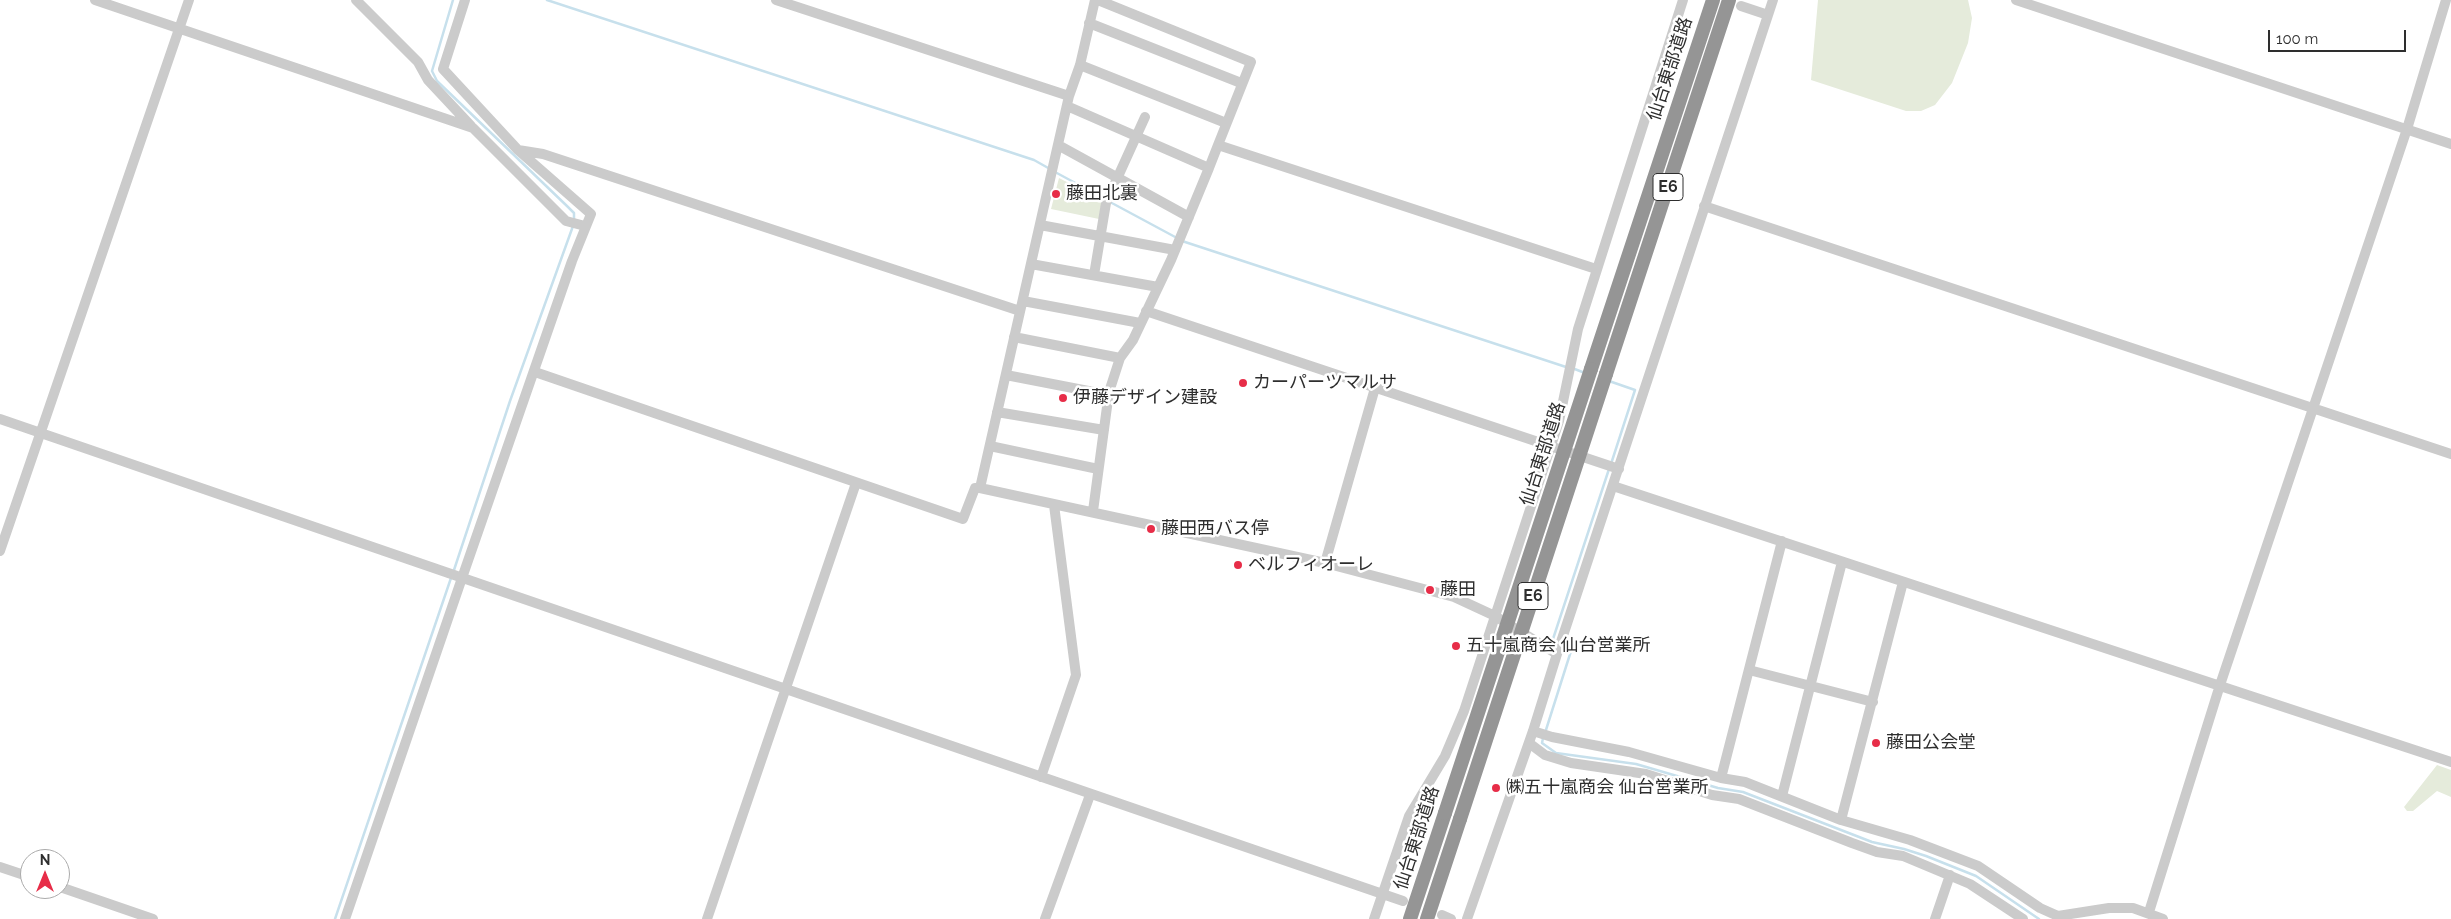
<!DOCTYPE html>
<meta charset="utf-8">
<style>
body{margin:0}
#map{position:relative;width:2451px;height:919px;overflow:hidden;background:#fff;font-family:Raleway,sans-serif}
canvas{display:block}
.north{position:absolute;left:20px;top:849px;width:50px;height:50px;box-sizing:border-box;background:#fff;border:1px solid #ababab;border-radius:50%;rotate:0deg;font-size:14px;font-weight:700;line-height:20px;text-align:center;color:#2e2e2e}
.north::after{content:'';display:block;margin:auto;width:18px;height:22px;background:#e72d48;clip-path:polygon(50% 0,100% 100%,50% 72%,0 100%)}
.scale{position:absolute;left:2268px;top:30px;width:138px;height:22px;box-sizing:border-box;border:2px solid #2e2e2e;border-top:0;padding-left:6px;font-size:15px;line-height:18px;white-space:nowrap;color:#2e2e2e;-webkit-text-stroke:4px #fff;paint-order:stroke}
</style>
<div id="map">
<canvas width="2451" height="919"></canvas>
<div class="north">N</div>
<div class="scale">100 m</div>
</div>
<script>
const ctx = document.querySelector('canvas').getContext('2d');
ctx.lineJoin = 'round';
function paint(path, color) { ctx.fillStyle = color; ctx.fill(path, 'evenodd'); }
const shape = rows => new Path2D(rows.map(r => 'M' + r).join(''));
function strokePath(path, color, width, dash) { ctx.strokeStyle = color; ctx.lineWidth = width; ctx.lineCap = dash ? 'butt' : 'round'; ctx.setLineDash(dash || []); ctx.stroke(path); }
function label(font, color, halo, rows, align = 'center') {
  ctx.font = font + ' Raleway,"Noto Sans JP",sans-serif'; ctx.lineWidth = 5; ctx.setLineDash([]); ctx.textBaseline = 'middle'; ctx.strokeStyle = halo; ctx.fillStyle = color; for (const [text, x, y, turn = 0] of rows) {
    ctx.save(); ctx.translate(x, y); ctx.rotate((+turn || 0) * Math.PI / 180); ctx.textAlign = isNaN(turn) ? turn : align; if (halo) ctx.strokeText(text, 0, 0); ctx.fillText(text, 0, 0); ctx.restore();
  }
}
paint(shape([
 [1818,0,1968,0,1972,18,1968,43,1952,83,1935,105,1921,111,1906,111,1811,80],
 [1059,178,1102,200,1099,219,1051,209],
 [2437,765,2451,770,2451,797,2437,791,2413,811,2407,811,2404,807]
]), '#e5ebdb');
strokePath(shape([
 [453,0,432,71,437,81,568,207,574,213,574,221],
 [547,0,1034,160,1050,169],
 [1055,172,1105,199],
 [1110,202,1177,238],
 [1182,241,1566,367],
 [1572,368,1585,373],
 [1609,381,1635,390,1611,464],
 [453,573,510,401,573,226],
 [1552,642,1609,469],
 [1545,733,1571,651,1566,649],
 [1543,738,1542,743,1556,753,1636,764,1718,788,1743,792,1872,842,1904,849,1926,856,1976,876,2039,919],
 [335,919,451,578]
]), '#c7e0ec', 2.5);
strokePath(shape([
 [95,0,473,128,566,221,585,226],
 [356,0,418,62,428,80,471,126],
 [465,0,443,69,518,150,543,154,1020,311],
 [776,0,1069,96],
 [1095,0,1080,65,1069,96,980,488,1325,563,1454,597,1495,616,1557,654],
 [1098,0,1251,62,1218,145],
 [2016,0,2451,144],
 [1741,6,1768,15],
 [1089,23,1241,83],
 [1080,65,1226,123],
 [1067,106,1209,168,1218,145,1596,269],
 [1058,145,1189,217],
 [1704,206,2451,454],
 [1040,225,1175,250],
 [1031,264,1158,287],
 [1094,275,1106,203,1145,117],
 [1023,301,1140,323],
 [1146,311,1619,469],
 [1014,337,1120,358],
 [535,372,963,519,975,488,980,488],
 [1006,375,1109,395],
 [997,412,1104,430],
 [0,419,1403,901],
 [990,446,1098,469],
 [1613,486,2451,762],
 [1093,511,1109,392,1120,358,1133,340,1171,260,1209,168],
 [0,551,189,0],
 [1325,563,1375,388],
 [1749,670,1873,702],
 [1533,731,1552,737,1629,752,1721,778,1745,782,1841,820,1903,582],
 [1529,743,1545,755,1571,763,1646,774,1712,795,1739,799,1852,843,1877,852,1903,856,1970,884,2023,919],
 [1041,777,1076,675,1054,505],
 [1721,778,1782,541],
 [1782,796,1842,562],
 [1841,820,1910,840,1978,866,2040,908,2058,916,2109,908,2133,908,2163,919],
 [0,867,30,877],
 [60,887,153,919],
 [2149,912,2220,685,2407,129,2446,0],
 [1442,915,1451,919],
 [345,919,462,578,572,261,591,214,518,150],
 [707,919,856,483],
 [1045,919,1090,795],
 [1374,919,1409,816,1445,756,1464,711,1559,421,1578,329,1683,0],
 [1467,919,1533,731,1557,654,1773,0],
 [1935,919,1950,875]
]), '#cbcbcb', 10);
strokePath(shape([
 [1591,369,1713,0],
 [1606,374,1729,0],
 [1410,919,1445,813],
 [1427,919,1460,819]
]), '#959595', 14);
strokePath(shape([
 [1445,813,1591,369],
 [1460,819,1606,374]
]), '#959595', 14);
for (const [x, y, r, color] of [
 [1056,194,5,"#e72d48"],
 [1243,383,5,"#e72d48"],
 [1063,398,5,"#e72d48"],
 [1151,529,5,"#e72d48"],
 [1238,565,5,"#e72d48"],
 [1430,590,5,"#e72d48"],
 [1456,646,5,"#e72d48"],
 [1876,743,5,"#e72d48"],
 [1496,788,5,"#e72d48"]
]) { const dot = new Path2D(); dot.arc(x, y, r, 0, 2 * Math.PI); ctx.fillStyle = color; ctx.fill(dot); strokePath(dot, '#fff', 2); }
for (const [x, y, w] of [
 [1668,187,30],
 [1533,596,30]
]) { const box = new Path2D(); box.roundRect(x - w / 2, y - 13.5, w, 27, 4); ctx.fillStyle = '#fff'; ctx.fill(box); strokePath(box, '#2e2e2e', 1); }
label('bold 16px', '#2e2e2e', null, [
 ["E6",1668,187],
 ["E6",1533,596]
]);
label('18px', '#2e2e2e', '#fff', [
 ["仙台東部道路",1670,69,-72],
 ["仙台東部道路",1543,454,-72],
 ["仙台東部道路",1417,838,-72]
]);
label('18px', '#2e2e2e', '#fff', [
 ["藤田北裏",1066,194],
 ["カーパーツマルサ",1253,383],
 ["伊藤デザイン建設",1073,398],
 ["藤田西バス停",1161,529],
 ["ベルフィオーレ",1248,565],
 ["藤田",1440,590],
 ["五十嵐商会 仙台営業所",1466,646],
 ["藤田公会堂",1886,743],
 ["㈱五十嵐商会 仙台営業所",1506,788]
], 'left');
</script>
